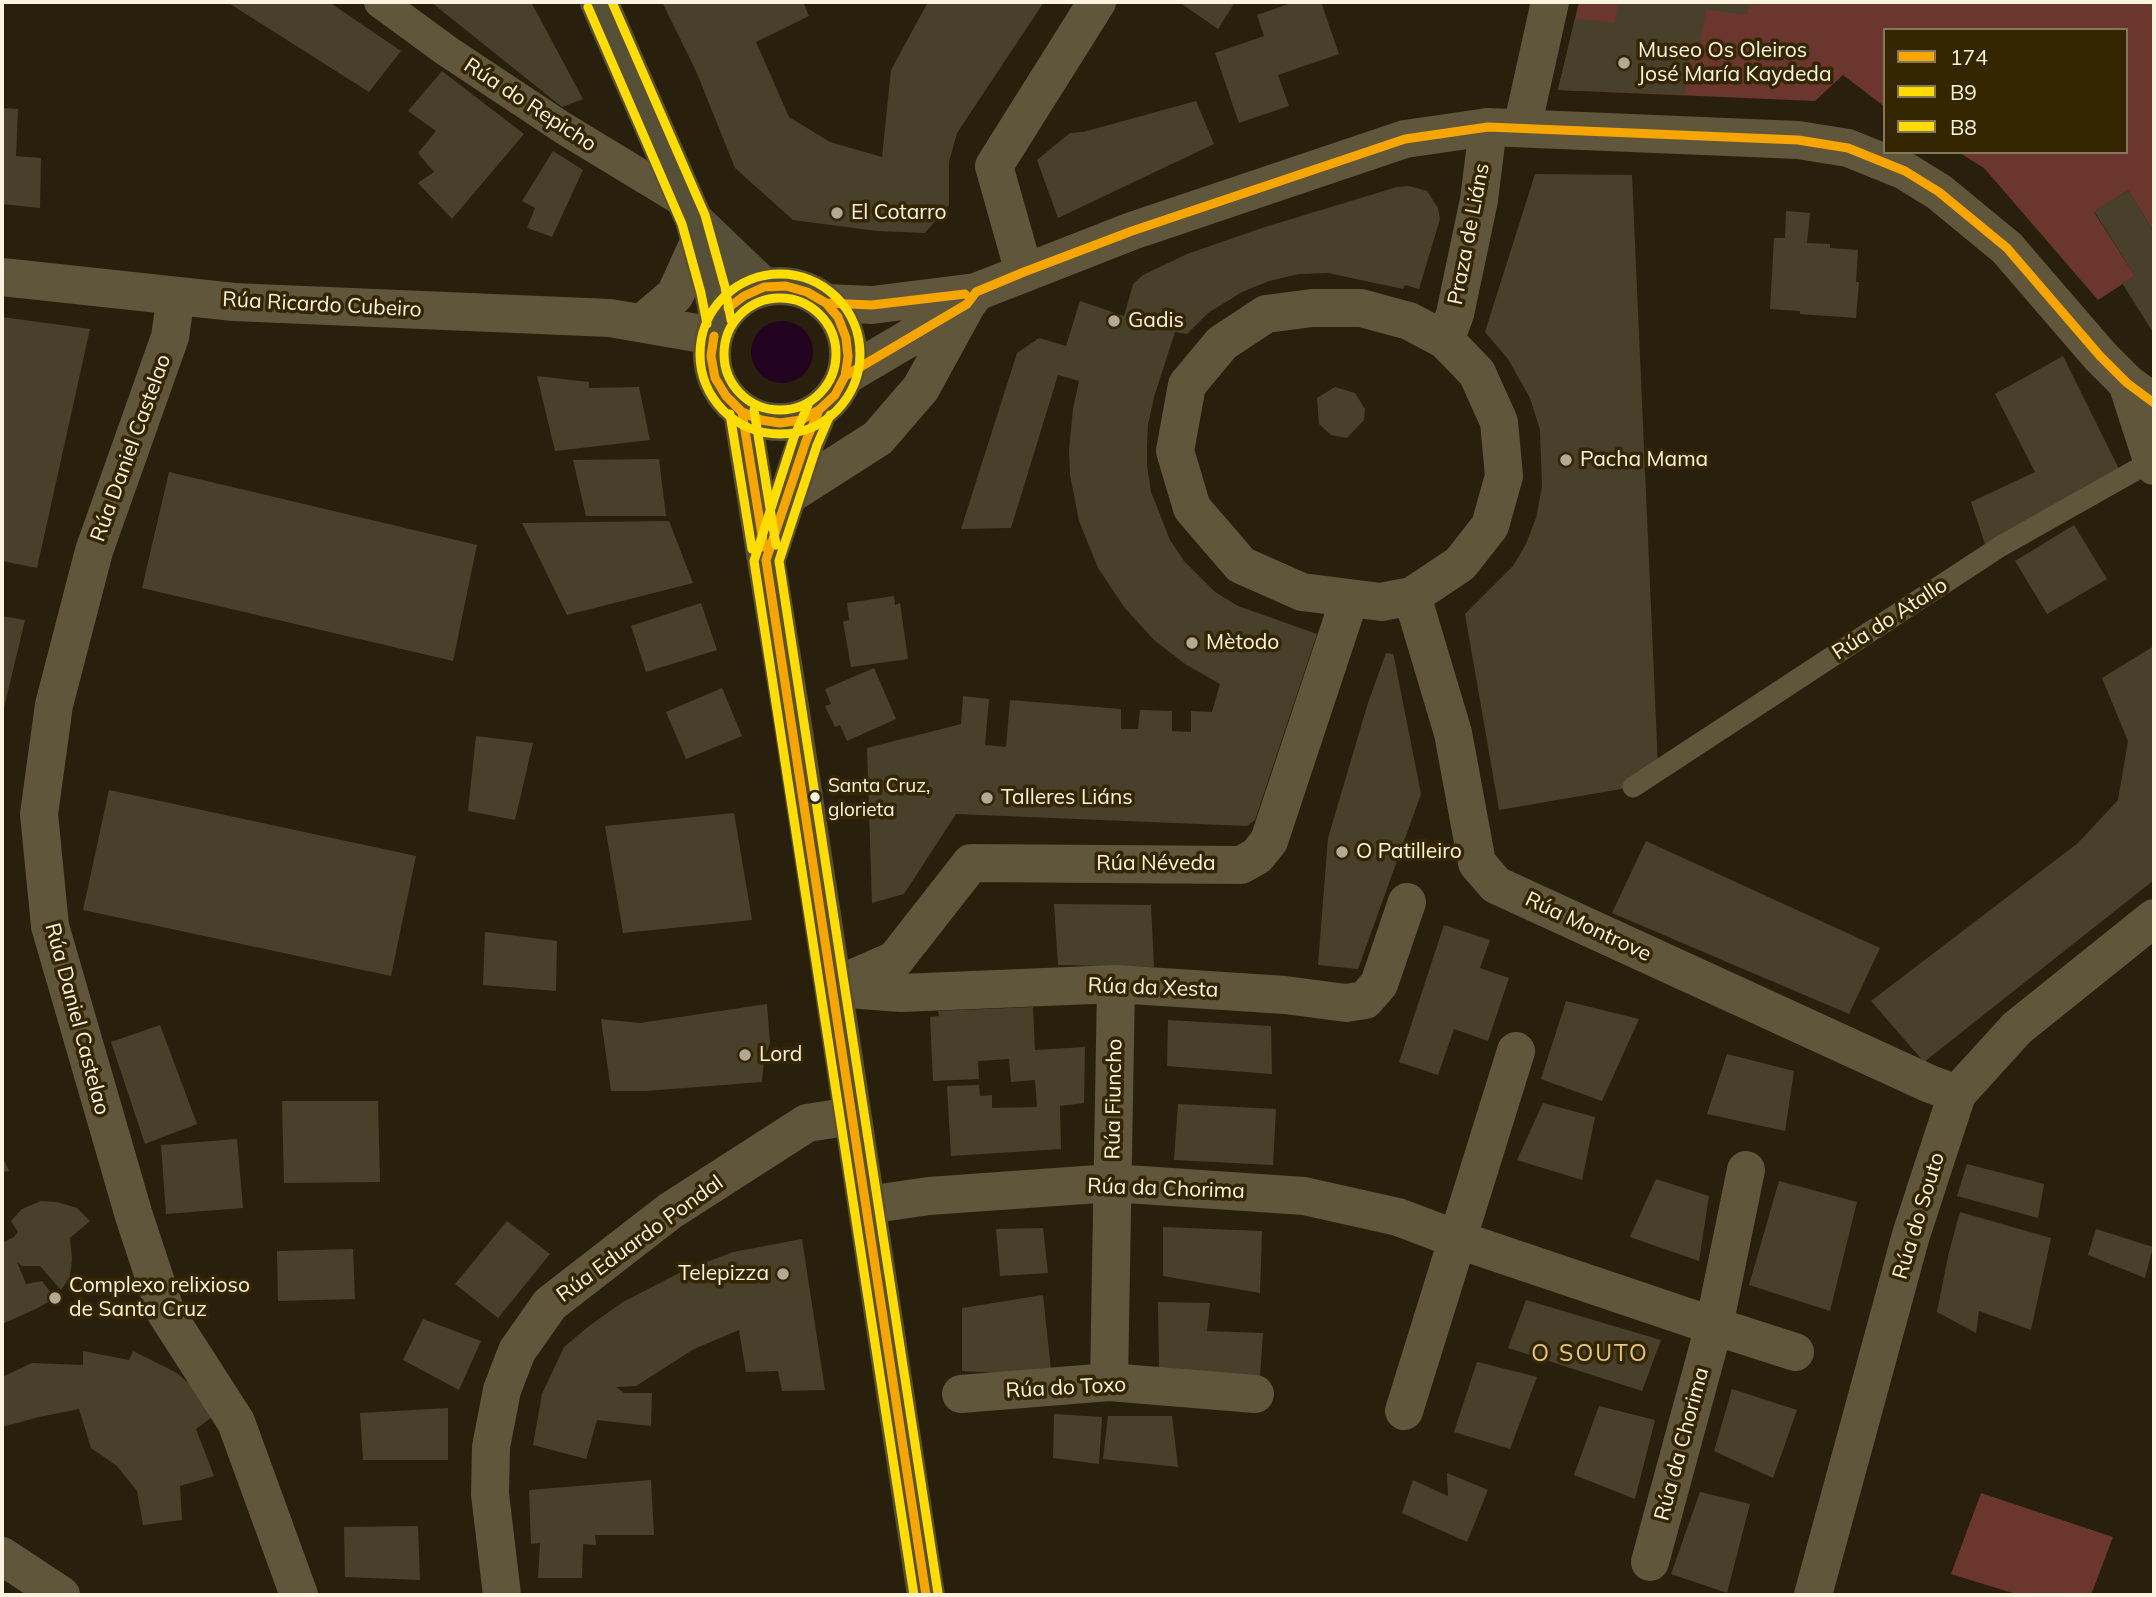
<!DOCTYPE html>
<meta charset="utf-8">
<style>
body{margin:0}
#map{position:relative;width:2156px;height:1597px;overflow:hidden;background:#28200c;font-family:Mulish,sans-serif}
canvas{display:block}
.frame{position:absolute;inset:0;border:4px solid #fcf4df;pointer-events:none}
.legend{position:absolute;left:1883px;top:28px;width:245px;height:126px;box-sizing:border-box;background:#342600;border:2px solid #847859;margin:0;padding:9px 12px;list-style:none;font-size:21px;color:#fcf4df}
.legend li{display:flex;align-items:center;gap:14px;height:35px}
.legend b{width:35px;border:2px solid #847859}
</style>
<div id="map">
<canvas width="2156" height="1597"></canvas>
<div class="frame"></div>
<ul class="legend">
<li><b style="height:9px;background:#f7a600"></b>174</li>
<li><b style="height:9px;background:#fd0"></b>B9</li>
<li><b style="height:9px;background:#fd0"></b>B8</li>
</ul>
</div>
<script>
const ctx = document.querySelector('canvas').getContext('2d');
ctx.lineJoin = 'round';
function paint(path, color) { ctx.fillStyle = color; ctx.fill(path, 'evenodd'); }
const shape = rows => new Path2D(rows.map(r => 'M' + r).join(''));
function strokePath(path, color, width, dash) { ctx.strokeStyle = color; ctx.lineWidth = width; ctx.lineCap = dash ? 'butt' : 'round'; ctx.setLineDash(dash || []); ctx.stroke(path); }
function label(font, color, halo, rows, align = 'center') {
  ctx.font = font + ' Mulish,sans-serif'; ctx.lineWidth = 7; ctx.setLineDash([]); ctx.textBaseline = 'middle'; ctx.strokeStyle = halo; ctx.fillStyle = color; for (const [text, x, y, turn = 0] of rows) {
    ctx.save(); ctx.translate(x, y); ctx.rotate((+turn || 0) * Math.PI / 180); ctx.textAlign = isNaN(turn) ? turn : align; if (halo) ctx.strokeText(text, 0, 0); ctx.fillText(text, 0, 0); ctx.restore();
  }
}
paint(shape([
 [1579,2,2154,2,2154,232,2128,190,2094,212,2135,276,2098,300,1984,168,1958,152,2126,152,2126,30,1885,30,1885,107,1843,75,1815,101,1558,90],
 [1981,1493,2113,1537,2091,1595,2019,1595,1951,1574]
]), '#6a362d');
paint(shape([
 '751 352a31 31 0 1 1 62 0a31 31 0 1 1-62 0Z'
]), '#220320');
paint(shape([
 [227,2,329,2,401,51,369,92],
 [431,2,531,2,583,99,562,107],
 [662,2,803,2,809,16,756,42,789,117,830,142,882,157,891,70,928,2,1044,2,957,133,949,162,949,205,925,233,877,231,793,220,735,168,696,71],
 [1179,2,1235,2,1218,29],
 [1294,2,1321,2,1339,54,1278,75,1289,106,1239,123,1215,53,1264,36,1257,15],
 [1618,2,1749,2,1747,15,1706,10,1700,44,1693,43,1685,94,1558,90,1575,18,1615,23],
 [442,71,524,134,452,219,418,183,434,172,418,153,436,131,408,111],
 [1196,101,1214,144,1058,218,1037,160,1070,133,1083,132],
 [2,108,18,109,16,156,41,158,40,208,2,204],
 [553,151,583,170,552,237,527,228,535,208,522,201],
 [1535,174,1632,175,1658,767,1633,787,1499,810,1465,614,1513,566,1526,544,1536,518,1542,487,1540,430,1530,398,1508,359,1485,332],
 [1409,186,1427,191,1438,208,1440,219,1419,289,1405,285,1403,289,1328,273,1299,274,1269,281,1242,292,1208,313,1187,334,1175,332,1154,397,1148,425,1147,445,1147,466,1151,492,1170,540,1184,561,1215,592,1238,606,1317,634,1255,820,1247,826,956,814,904,894,872,903,867,748,961,724,963,696,989,699,985,745,1006,747,1010,700,1121,709,1121,729,1138,729,1140,710,1172,711,1172,731,1191,732,1191,711,1212,712,1220,684,1185,664,1154,640,1124,607,1098,568,1079,521,1070,475,1069,450,1073,409,1079,381,1058,375,1011,528,961,529,1017,353,1039,338,1066,346,1080,301,1124,316,1133,284,1143,275,1187,254,1265,227,1397,187],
 [2128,190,2154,232,2154,334,2122,283,2135,276,2094,211],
 [1786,211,1810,213,1807,243,1830,244,1830,248,1858,250,1856,282,1859,282,1856,318,1800,314,1800,311,1770,309,1774,238,1785,238],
 [2,317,90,329,37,568,2,561],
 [2063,356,2119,469,1985,544,1971,502,2035,472,1995,394],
 [537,376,589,382,589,388,639,387,650,440,555,451],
 [1335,387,1355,393,1365,409,1364,420,1347,438,1331,435,1319,424,1317,398],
 [659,459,666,516,586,516,573,460],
 [169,472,477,545,453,661,142,588],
 [669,521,693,583,567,615,522,523],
 [2074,525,2107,579,2047,614,2015,561],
 [894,596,895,605,900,603,908,659,851,667,843,622,849,620,847,603],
 [701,603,717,650,646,672,631,626],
 [2,616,25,620,3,712,2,712],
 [2154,646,2154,880,1924,1062,1871,1001,2078,843,2118,800,2128,741,2102,678],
 [1386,653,1393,654,1394,657,1421,794,1358,969,1318,965,1328,838,1368,703],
 [874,668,896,719,847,741,840,725,835,727,825,706,831,704,825,689],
 [722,688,742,736,686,759,666,712],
 [476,736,533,743,515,820,468,811],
 [109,790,416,856,391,976,83,910],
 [734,813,752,920,623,933,605,826],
 [1646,841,1880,948,1849,1014,1612,913],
 [1054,904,1151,905,1154,967,1058,965],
 [1444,925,1490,940,1480,968,1509,978,1488,1041,1454,1029,1438,1075,1399,1062],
 [485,932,557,941,556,991,483,985],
 [1566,1001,1639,1019,1602,1101,1541,1079],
 [767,1004,770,1043,764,1060,762,1082,646,1091,611,1091,601,1019,640,1023],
 [1033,1007,1035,1050,1085,1047,1084,1103,1060,1106,1061,1149,951,1156,947,1086,979,1085,980,1096,992,1095,992,1108,1037,1107,1035,1080,1011,1082,1009,1059,978,1061,979,1079,933,1081,930,1017,939,1016,938,1011],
 [1168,1020,1271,1026,1272,1074,1167,1066],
 [160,1025,197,1124,145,1144,111,1042],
 [1727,1054,1794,1071,1785,1131,1707,1114],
 [282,1101,378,1101,380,1182,284,1183],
 [1543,1103,1595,1117,1582,1180,1517,1160],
 [1178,1104,1276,1109,1273,1165,1174,1160],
 [237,1139,243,1208,166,1214,161,1145],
 [2,1158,5,1162,9,1171,2,1172],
 [1967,1164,2044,1184,2038,1218,1957,1196],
 [1656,1179,1709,1196,1699,1261,1630,1237],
 [1779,1181,1857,1202,1830,1311,1749,1285],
 [41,1201,57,1202,77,1208,90,1221,70,1238,72,1259,70,1277,61,1290,40,1266,22,1266,17,1262,26,1284,42,1281,55,1298,36,1309,2,1324,2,1243,14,1237,18,1232,11,1221,22,1209],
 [1960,1212,2051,1238,2031,1330,1979,1311,1976,1333,1937,1312,1949,1252],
 [507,1221,550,1254,498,1318,455,1284],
 [1163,1227,1262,1231,1260,1293,1163,1276],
 [1043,1228,1048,1273,1000,1276,996,1229],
 [2096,1229,2153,1247,2145,1278,2088,1255],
 [802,1239,825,1390,782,1391,778,1371,746,1372,739,1330,694,1349,636,1386,616,1387,624,1393,652,1393,651,1426,597,1420,586,1459,533,1445,542,1394,564,1347,589,1326,623,1302,683,1271,733,1252],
 [353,1249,355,1299,278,1301,277,1251],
 [1043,1295,1051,1370,1000,1373,962,1371,962,1308],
 [1526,1300,1661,1340,1642,1391,1508,1348],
 [1158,1302,1210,1303,1207,1331,1263,1333,1260,1376,1159,1371],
 [423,1319,481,1341,459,1390,403,1360],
 [83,1351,129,1360,133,1351,177,1373,206,1399,212,1417,196,1429,214,1476,180,1486,182,1520,143,1525,137,1491,117,1466,91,1448,79,1409,39,1417,2,1427,2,1377,32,1363,83,1365],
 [1477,1362,1537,1377,1510,1449,1454,1432],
 [1732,1389,1797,1410,1773,1478,1714,1451],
 [1599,1406,1655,1420,1635,1499,1574,1475],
 [448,1408,448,1460,363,1460,360,1413],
 [1054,1414,1102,1417,1099,1464,1053,1458],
 [1108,1416,1172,1416,1178,1467,1103,1459],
 [1447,1473,1488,1490,1467,1542,1402,1513,1413,1480,1448,1496],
 [651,1480,654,1535,595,1535,596,1545,583,1544,582,1578,538,1578,540,1543,531,1544,529,1490],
 [1700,1492,1750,1504,1727,1593,1671,1574],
 [418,1526,420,1580,345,1577,344,1527]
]), '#48402b');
strokePath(shape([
 [1633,787,2001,546,2152,461]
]), '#5f563c', 21);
strokePath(shape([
 [380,2,447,51,563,128,685,202]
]), '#5f563c', 32);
strokePath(shape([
 [1522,128,1550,2],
 [1024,272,994,166,1097,2],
 [2,277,234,302,610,318,714,336],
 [176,296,170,337,94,551,54,705,39,814,50,926,134,1216,166,1313,236,1422,299,1595],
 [1312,308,1361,308,1409,321,1445,340,1477,373,1499,422,1504,476,1490,526,1460,564,1412,596,1381,602,1302,592,1241,565,1192,508,1175,451,1187,385,1222,343,1266,314,1312,308],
 [642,323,675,295,700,240],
 [1445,340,1455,314,1479,200,1488,127],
 [1412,596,1453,733,1477,863,1496,885,1930,1084,1957,1094],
 [833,987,895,960,971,863,1241,865,1257,856,1269,841,1349,600],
 [836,988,901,993,1116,984,1285,995,1346,1003,1365,1000,1379,984,1407,902],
 [1746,1170,1714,1326,1795,1352],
 [867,1205,929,1196,1112,1183,1304,1196,1398,1217,1459,1240,1714,1326,1650,1562],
 [1109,1382,1116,984],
 [961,1394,1109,1382,1255,1394],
 [1404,1411,1516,1051],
 [2,1556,61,1595],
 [502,1595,490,1494,491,1447,502,1390,517,1351,550,1304,670,1211,807,1123,852,1116]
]), '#5f563c', 38);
strokePath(shape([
 [826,303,872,305,976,292,1132,231,1405,139,1488,127,1798,140,1848,148,1905,171,1939,192,2007,248,2100,356,2127,383,2154,403],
 [845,376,967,304],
 [2127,383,2154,466],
 [789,495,878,438,921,388,967,304,976,292],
 [1813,1595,1911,1235,1957,1094,2017,1028,2154,918]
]), '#5f563c', 38);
strokePath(shape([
 [599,2,694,220,713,290,719,322],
 [695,221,764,287],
 '712 354a68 68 0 1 1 136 0a68 68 0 1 1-136 0Z',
 [742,412,792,719,926,1595],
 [768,555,806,441,819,410]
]), '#575039', 38);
strokePath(shape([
 [826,303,872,305,965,294],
 [728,308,744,296,764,287,786,286,807,292,826,303,838,317,846,338],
 [714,336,711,356,715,378,726,396,742,412,761,420,780,423,801,420,819,410,835,395,845,376,848,357,846,338],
 [845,376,967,304,976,292,1024,272,1132,231,1405,139,1488,127,1798,140,1848,148,1905,171,1939,192,2007,248,2100,356,2127,383,2154,403],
 [819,410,806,441,766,560,926,1595],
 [742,412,764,547]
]), '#f7a600', 9);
strokePath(shape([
 [588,7,682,224,701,293,707,324],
 '700 354a80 80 0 1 1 160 0a80 80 0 1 1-160 0Z',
 [808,405,794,437,754,561,914,1595],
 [730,414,752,549]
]), '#fd0', 9);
strokePath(shape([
 [612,2,705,215,725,287,731,320],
 '724 354a56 56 0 1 1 112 0a56 56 0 1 1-112 0Z',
 [754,410,776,545],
 [830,415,817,445,779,561,938,1593]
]), '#fd0', 9);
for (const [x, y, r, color] of [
 [1624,63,7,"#b2aa95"],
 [837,213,7,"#b2aa95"],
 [1114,321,7,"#b2aa95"],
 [1566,460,7,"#b2aa95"],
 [1192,643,7,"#b2aa95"],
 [815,797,6,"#fcf4df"],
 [987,798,7,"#b2aa95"],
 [1342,852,7,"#b2aa95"],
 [745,1055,7,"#b2aa95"],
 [783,1274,7,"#b2aa95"],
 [55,1298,7,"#b2aa95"]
]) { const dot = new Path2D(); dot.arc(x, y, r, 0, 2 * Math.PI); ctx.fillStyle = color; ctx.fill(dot); strokePath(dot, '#342600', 2.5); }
label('19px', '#fcf4df', '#342600', [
 ["Santa Cruz,",828,786],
 ["glorieta",828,810]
], 'left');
label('21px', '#fcf4df', '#342600', [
 ["Museo Os Oleiros",1638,51],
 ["José María Kaydeda",1638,75],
 ["El Cotarro",851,213],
 ["Gadis",1128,321],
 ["Pacha Mama",1580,460],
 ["Mètodo",1206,643],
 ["Talleres Liáns",1001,798],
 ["O Patilleiro",1356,852],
 ["Lord",759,1055],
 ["Telepizza",769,1274,"right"],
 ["Complexo relixioso",69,1286],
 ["de Santa Cruz",69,1310]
], 'left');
label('21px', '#fcf4df', '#342600', [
 ["Rúa do Repicho",530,105,33],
 ["Praza de Liáns",1469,234,-79],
 ["Rúa Ricardo Cubeiro",322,305,3],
 ["Rúa Daniel Castelao",131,448,-70],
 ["Rúa do Atallo",1890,619,-33],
 ["Rúa Néveda",1156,864],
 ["Rúa Montrove",1588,927,25],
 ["Rúa da Xesta",1153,988,2],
 ["Rúa Daniel Castelao",77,1019,75],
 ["Rúa Fiuncho",1114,1099,-89],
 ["Rúa da Chorima",1166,1189,2],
 ["Rúa do Souto",1919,1216,-73],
 ["Rúa Eduardo Pondal",640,1239,-36],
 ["Rúa do Toxo",1066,1388,-3],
 ["Rúa da Chorima",1682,1444,-75]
]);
ctx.letterSpacing = '2px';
label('23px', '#e4c77f', '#342600', [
 ["O SOUTO",1590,1354]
]);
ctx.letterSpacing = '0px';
</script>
